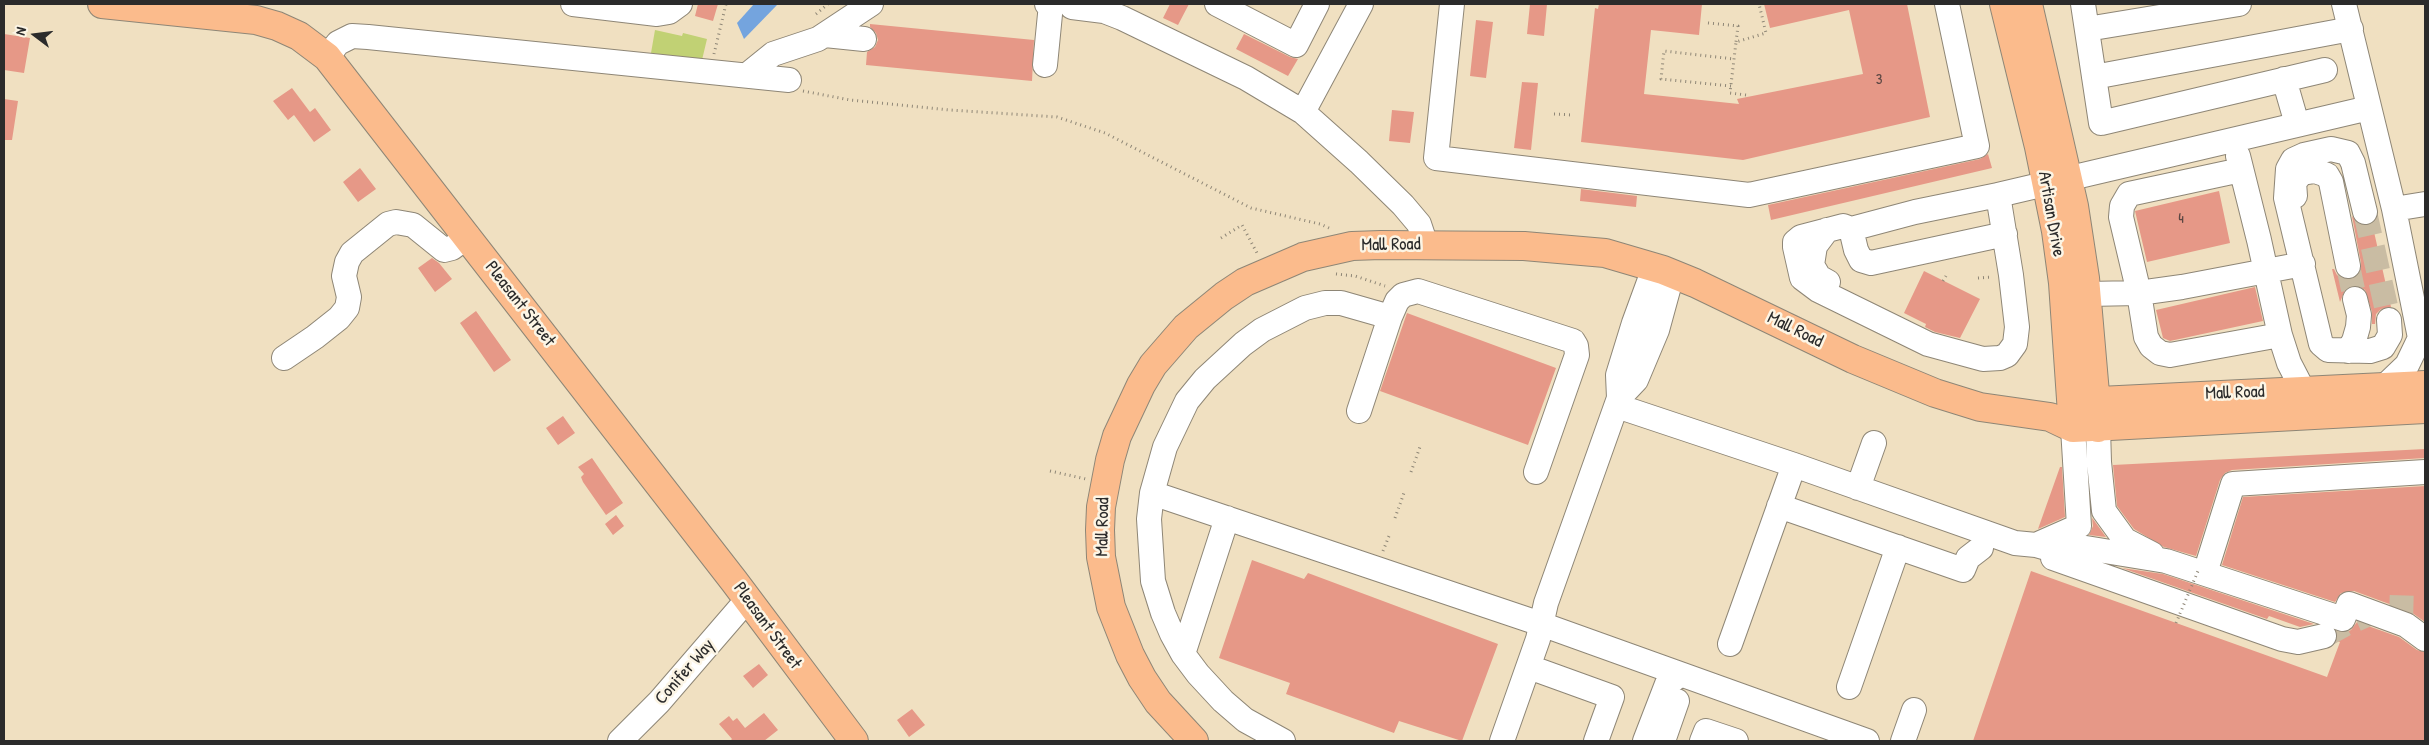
<!DOCTYPE html>
<style>
body{margin:0}
#map{position:relative;width:2429px;height:745px;overflow:hidden;background:#f0e0c1;font-family:"Patrick Hand",sans-serif}
canvas{display:block}
.frame{position:absolute;inset:0;border:5px solid #2b2b2b;pointer-events:none}
.north{position:absolute;left:10px;top:10px;width:50px;height:50px;-webkit-text-stroke:4px #fcf5e5;paint-order:stroke;rotate:285deg;font-size:14px;font-weight:700;line-height:20px;text-align:center;color:#2b2b2b}
.north::after{content:'';display:block;margin:auto;width:18px;height:22px;background:#2b2b2b;clip-path:polygon(50% 0,100% 100%,50% 72%,0 100%)}
</style>
<div id="map">
<canvas width="2429" height="745"></canvas>
<div class="frame"></div>
<div class="north">N</div>
</div>
<script>
const ctx = document.querySelector('canvas').getContext('2d');
ctx.lineJoin = 'round';
function paint(path, color) { ctx.fillStyle = color; ctx.fill(path, 'evenodd'); }
const shape = rows => new Path2D(rows.map(r => 'M' + r).join(''));
function strokePath(path, color, width, dash) { ctx.strokeStyle = color; ctx.lineWidth = width; ctx.lineCap = dash ? 'butt' : 'round'; ctx.setLineDash(dash || []); ctx.stroke(path); }
function label(font, color, halo, rows, align = 'center') {
  ctx.font = font + ' "Patrick Hand",sans-serif'; ctx.lineWidth = 5; ctx.setLineDash([]); ctx.textBaseline = 'middle'; ctx.strokeStyle = halo; ctx.fillStyle = color; for (const [text, x, y, turn = 0] of rows) {
    ctx.save(); ctx.translate(x, y); ctx.rotate((+turn || 0) * Math.PI / 180); ctx.textAlign = isNaN(turn) ? turn : align; if (halo) ctx.strokeText(text, 0, 0); ctx.fillText(text, 0, 0); ctx.restore();
  }
}
paint(shape([
 [655,30,682,36,683,33,707,39,702,60,651,53]
]), '#c1d174');
paint(shape([
 [754,4,778,4,744,39,737,23]
]), '#74a4de');
paint(shape([
 [698,4,718,4,713,21,695,16],
 [1170,4,1189,4,1178,25,1163,18],
 [1530,4,1547,4,1544,36,1527,34],
 [1599,4,1702,4,1699,35,1651,30,1644,94,1739,104,1737,99,1863,74,1849,10,1770,28,1764,4,1907,4,1930,117,1743,160,1581,142,1595,8,1598,9],
 [1476,20,1493,22,1486,78,1470,76],
 [870,24,1034,40,1032,81,866,65,867,52,875,47,878,40,876,33,870,27],
 [4,34,30,38,24,73,4,70],
 [1244,34,1290,57,1298,59,1288,76,1236,49],
 [1522,82,1538,83,1531,150,1514,148],
 [292,88,310,112,315,108,331,130,314,142,294,115,288,120,273,101],
 [4,99,18,101,12,140,4,140],
 [1392,110,1414,112,1410,143,1389,141],
 [1988,154,1992,168,1771,220,1768,205,1980,159],
 [360,168,376,189,358,202,343,182],
 [1581,189,1637,196,1636,207,1580,201],
 [2219,191,2230,243,2147,262,2135,211],
 [2352,216,2361,225,2372,223,2391,307,2381,309,2376,314,2375,324,2372,324,2372,312,2365,290,2359,286,2351,286,2345,290,2340,302,2332,269,2334,269,2337,275,2343,279,2350,280,2357,277,2361,271,2361,263],
 [432,258,439,263,452,279,435,292,418,268],
 [1924,271,1980,299,1960,338,1935,332,1925,327,1926,324,1904,313],
 [2255,287,2263,321,2170,341,2163,338,2156,310],
 [476,311,511,360,494,372,460,323],
 [1407,313,1556,368,1528,445,1380,391],
 [563,416,575,433,558,445,546,428],
 [2425,449,2425,458,2232,470,2225,473,2220,480,2196,556,2164,547,2134,529,2117,506,2113,465],
 [592,458,623,503,606,515,583,482,581,477,584,474,578,467],
 [2060,467,2062,467,2065,517,2038,529],
 [2425,486,2425,622,2411,612,2354,591,2341,593,2335,602,2222,565,2243,497],
 [616,515,624,526,613,535,605,524],
 [2092,518,2093,519,2106,537,2089,535,2093,526],
 [1252,560,1304,579,1308,573,1498,644,1462,741,1399,721,1394,733,1286,694,1290,683,1219,658],
 [2122,568,2163,574,2314,624,2300,627,2269,616,2267,619],
 [2031,571,2327,677,2340,642,2337,641,2337,631,2345,633,2351,630,2357,622,2399,637,2417,650,2425,652,2425,741,1973,741],
 [759,664,768,675,753,688,743,676],
 [912,709,925,725,909,737,897,720],
 [764,713,778,730,764,741,730,741,732,739,719,724,729,716,733,721,737,718,745,728]
]), '#e69887');
strokePath(shape([
 [2365,212,2389,320],
 [2348,266,2355,299],
 [2324,636,2346,624,2385,607,2425,608]
]), '#c9bca3', 24, [24, 12]);
const minor = shape([
 [573,4,657,14,669,12,680,4],
 [1217,4,1296,45,1317,4],
 [1361,4,1303,112,1359,162,1403,205,1419,224,1426,245],
 [1452,4,1436,158,1749,195,1977,146,1947,4],
 [2083,4,2101,123,2325,70],
 [2344,4,2394,209],
 [1072,7,1104,11,1122,18,1246,78,1303,112],
 [2087,29,2239,4],
 [825,35,864,39],
 [327,57,338,43,352,36,368,37,789,80],
 [1045,65,1051,4,1047,4],
 [747,75,773,54,818,39,871,4],
 [2094,77,2351,29],
 [2284,79,2297,124],
 [2238,156,2259,240,2280,335,2289,363,2304,392],
 [2241,170,2129,194,2122,206,2121,217,2139,293,2146,337,2151,346,2160,353,2170,355,2280,335],
 [1998,195,1915,212,1851,229,1843,226,1801,237,1795,242,1795,247,1802,278,1818,290,1928,344,1983,359,2000,358,2007,355,2015,344,2017,327,2011,275,1998,195,2369,108],
 [2295,196,2294,182,2302,173,2315,171,2327,175,2331,182,2348,266],
 [2425,204,2394,209,2420,338,2425,345],
 [2365,212,2353,163,2348,153,2331,149,2304,155,2293,160,2288,169,2286,198,2321,344,2328,350,2370,351,2383,347,2390,335,2389,320],
 [1851,229,1856,250,1861,260,1871,263,2005,234],
 [1827,230,1815,246,1812,265,1819,277,1828,282],
 [2087,294,2139,293,2182,287,2303,264],
 [2348,351,2354,341,2358,327,2359,315,2355,299],
 [284,358,315,337,339,318,347,308,349,297,344,276,347,262,352,253,388,224,396,222,413,225,444,250,452,248,468,236],
 [2384,387,2407,365,2420,338],
 [1617,406,1794,465,2015,543,2036,545,2050,549,2086,548,2166,561,2343,619,2349,604,2406,625,2425,639],
 [1359,411,1390,317],
 [2098,428,2099,462,2104,511,2125,540,2152,554],
 [1858,488,1874,443],
 [1152,493,1165,447,1187,401,1205,379,1243,344,1262,330,1305,308,1325,303,1341,303,1390,317,1397,301,1403,295,1418,291,1573,341,1576,346,1577,355,1536,472],
 [1779,506,1963,570,1968,558,1981,548],
 [2036,545,2079,526,2073,428],
 [2053,558,2282,639,2298,642,2324,636],
 [2205,573,2233,484,2425,472],
 [1730,644,1794,465],
 [1183,654,1227,518],
 [1529,667,1612,697,1596,741],
 [1849,687,1898,547],
 [620,741,659,702,747,600],
 [1283,741,1245,720,1223,701,1198,674,1183,654,1172,634,1163,613,1153,581,1149,519,1152,493,1541,624,1867,741],
 [1502,741,1538,639,1546,603,1619,398,1618,375,1634,323,1649,282,1663,270,1669,286,1657,330,1636,380,1619,398],
 [1645,741,1667,684,1680,675],
 [1663,741,1677,701],
 [1702,741,1706,731,1736,741],
 [1903,741,1914,710]
]);
const major = shape([
 [102,4,256,20,277,26,299,36,327,57,734,581,854,741],
 [2004,4,2039,147,2056,231,2063,283,2073,428],
 [2028,4,2074,206,2085,278,2098,428],
 [2079,402,2425,385],
 [1194,741,1158,702,1142,678,1130,655,1111,607,1101,557,1100,530,1101,507,1110,460,1117,436,1141,385,1153,365,1186,327,1224,296,1245,282,1303,257,1352,246,1381,245,1524,246,1605,253,1663,270,1695,283,1853,359,1935,393,1980,407,2050,417,2073,428,2425,409]
]);
strokePath(minor, '#8e8676', 26);
strokePath(major, '#8e8676', 30);
strokePath(shape([
 [816,14,828,4],
 [1708,23,1738,26,1736,42],
 [714,54,726,4],
 [1731,86,1661,79,1664,51,1734,59],
 [803,91,850,100,950,110,1057,117,1105,133,1251,208,1320,224,1329,228],
 [1746,95,1730,93,1736,42,1766,33,1759,4],
 [1554,114,1572,115],
 [1221,238,1242,225,1257,253],
 [1336,274,1355,276,1385,286],
 [1978,278,1992,277],
 [1943,281,1946,276],
 [1050,471,1086,479],
 [1411,472,1421,444],
 [1395,518,1405,490],
 [1383,551,1389,536]
]), '#8e8676', 3, [1, 4]);
strokePath(minor, '#fff', 24);
strokePath(major, '#fbbb8c', 28);
strokePath(shape([
 [2176,623,2198,571]
]), '#8e8676', 3, [1, 4]);
label('15px', '#5a4642', null, [
 ["3",1879,80],
 ["4",2181,219]
]);
label('18px', '#2b2b2b', '#fcf5e5', [
 ["Artisan Drive",2051,214,80],
 ["Mall Road",1391,245,-1],
 ["Pleasant Street",520,304,52],
 ["Mall Road",1795,330,26],
 ["Mall Road",2235,393,-2],
 ["Mall Road",1103,527,-89],
 ["Pleasant Street",767,626,54],
 ["Conifer Way",685,672,-49]
]);
</script>
